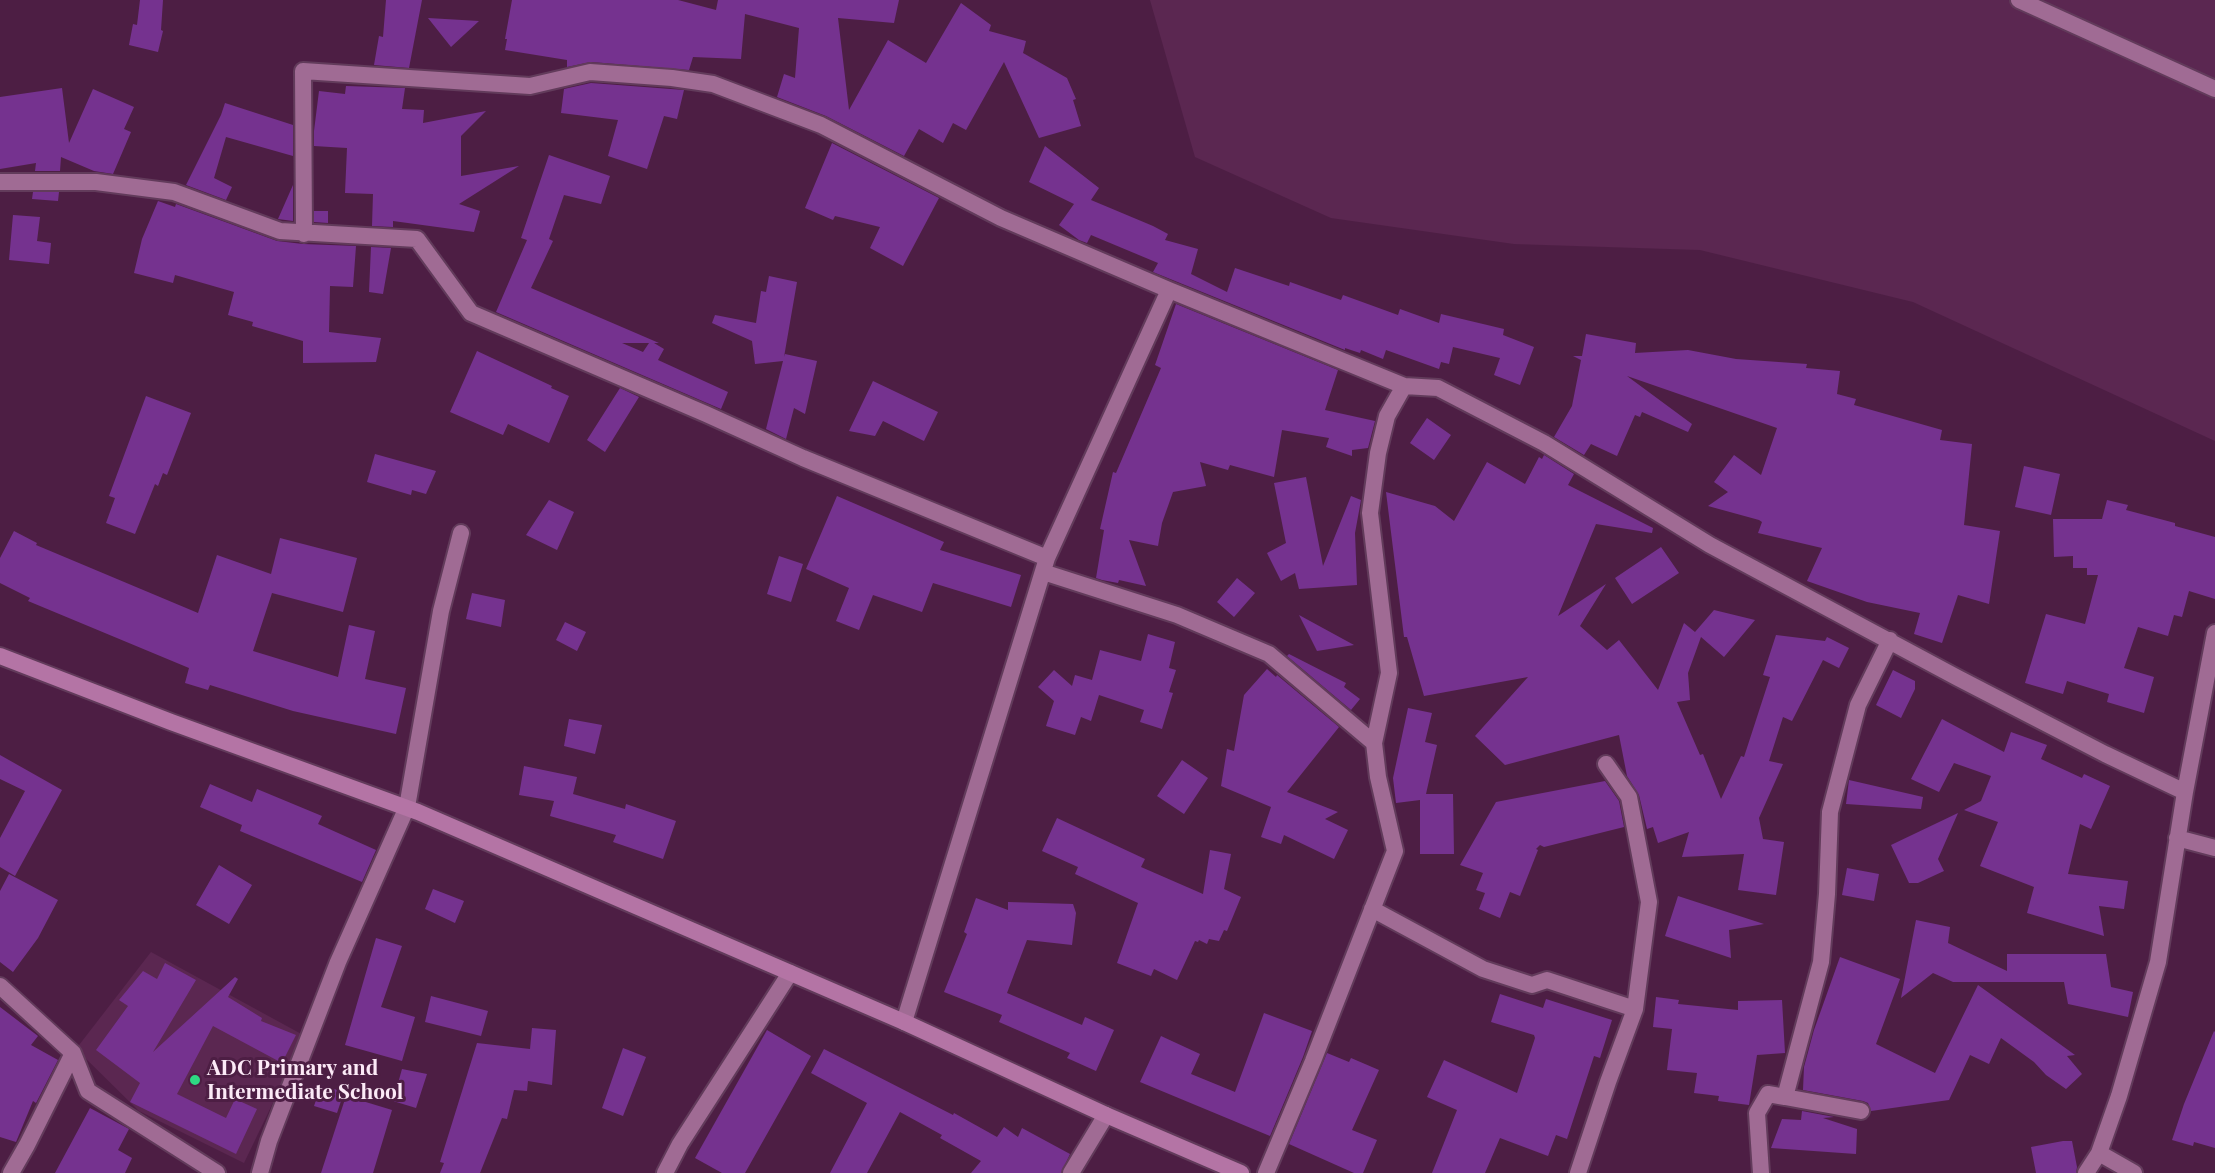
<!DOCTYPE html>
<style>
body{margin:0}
canvas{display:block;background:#4d1e44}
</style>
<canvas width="2215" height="1173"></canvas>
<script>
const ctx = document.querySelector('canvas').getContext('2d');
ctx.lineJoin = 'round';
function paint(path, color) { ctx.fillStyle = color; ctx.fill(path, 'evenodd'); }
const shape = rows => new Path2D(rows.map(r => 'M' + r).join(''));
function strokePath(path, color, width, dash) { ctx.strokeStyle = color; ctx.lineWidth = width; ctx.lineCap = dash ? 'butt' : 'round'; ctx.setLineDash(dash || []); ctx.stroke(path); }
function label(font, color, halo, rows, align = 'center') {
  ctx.font = font + ' "Playfair Display",serif'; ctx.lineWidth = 6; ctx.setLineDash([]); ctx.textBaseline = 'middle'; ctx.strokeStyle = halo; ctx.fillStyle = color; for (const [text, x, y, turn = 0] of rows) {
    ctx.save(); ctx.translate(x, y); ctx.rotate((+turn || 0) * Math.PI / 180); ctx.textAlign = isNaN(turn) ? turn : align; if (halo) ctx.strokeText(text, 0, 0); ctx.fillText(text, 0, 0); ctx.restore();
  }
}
paint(shape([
 [1150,0,2215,0,2215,441,1913,302,1700,250,1514,244,1331,218,1195,157],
 [151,952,305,1036,244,1163,139,1111,76,1049]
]), '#5b2751');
paint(shape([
 [140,0,163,0,161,30,163,31,158,52,129,45,133,24,137,25],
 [386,0,422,0,409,68,374,65,379,36,383,37],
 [512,0,678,0,716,10,718,0,899,0,894,23,838,18,849,110,888,40,926,63,961,3,991,25,989,31,1026,41,1023,53,1067,78,1076,99,1073,100,1081,126,1039,138,1004,62,966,130,953,123,943,143,919,129,904,156,826,116,777,97,784,74,795,78,799,28,745,14,741,59,693,57,689,70,591,62,567,67,567,60,505,50,507,39,505,39],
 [428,18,479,21,451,47],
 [591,83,684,90,677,119,664,116,647,169,608,156,618,120,561,113,564,89],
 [346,86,405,88,402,109,424,110,423,123,486,111,461,136,461,176,519,166,459,204,480,211,474,232,393,221,393,227,372,226,373,194,345,193,347,148,314,146,314,131,319,91,345,94],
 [62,88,69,143,93,89,134,107,124,129,131,132,113,174,94,171,61,157,60,171,35,171,36,163,0,169,0,97],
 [225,103,293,125,293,156,226,137,214,178,232,187,226,200,186,185,221,115],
 [832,143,939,198,903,266,870,248,880,227,835,216,833,220,805,208],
 [1045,146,1099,188,1091,200,1153,226,1168,234,1165,240,1198,249,1191,274,1227,292,1235,268,1289,286,1290,282,1341,300,1343,295,1398,315,1400,309,1439,323,1441,314,1504,329,1503,335,1534,347,1520,385,1494,375,1500,358,1453,347,1449,364,1441,362,1439,369,1386,350,1383,359,1361,350,1360,353,1345,348,1345,350,1153,272,1158,263,1091,235,1087,243,1079,240,1059,225,1074,204,1029,182],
 [549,155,610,176,601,204,564,195,549,239,553,241,531,288,659,343,654,343,664,349,658,360,728,392,721,409,496,312,527,240,521,238],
 [622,343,649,343,643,352],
 [293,185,293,221,278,219],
 [33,192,59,192,58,201,32,199],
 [158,201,175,207,176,204,277,241,303,244,356,246,353,287,330,286,329,332,381,338,376,362,303,363,303,341,252,326,253,322,228,315,234,292,175,275,173,283,134,273,142,239],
 [314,211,328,211,328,223,314,222],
 [13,215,40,217,37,241,51,243,49,264,9,260],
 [371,247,391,248,383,294,369,292],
 [769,276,797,282,784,357,785,354,817,361,805,414,794,408,786,439,766,429,783,361,755,364,752,341,712,323,715,315,756,323,761,291,766,292],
 [1176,304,1338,370,1325,410,1375,421,1368,448,1352,450,1352,456,1326,447,1329,438,1282,430,1274,477,1230,465,1228,470,1200,462,1206,486,1173,492,1162,523,1158,546,1129,540,1146,586,1119,580,1118,583,1102,580,1096,578,1104,530,1100,529,1113,472,1116,473,1161,368,1155,365],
 [1586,334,1636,343,1635,353,1688,350,1736,359,1807,364,1806,368,1840,371,1837,394,1856,399,1854,405,1942,430,1940,440,1972,444,1964,525,2000,531,1989,604,1958,595,1942,643,1914,634,1920,613,1867,602,1807,581,1822,548,1758,533,1762,522,1759,520,1708,506,1728,492,1714,482,1734,455,1761,475,1777,428,1627,376,1692,424,1688,432,1642,412,1640,417,1635,415,1617,456,1591,444,1584,455,1554,437,1572,406,1581,360,1573,356,1582,356],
 [477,351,552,386,551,388,569,396,549,443,508,424,503,435,450,412],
 [873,381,938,412,924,441,883,421,875,436,849,431],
 [620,388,639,397,605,452,587,440],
 [146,396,191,413,167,475,163,473,158,486,155,484,135,534,106,523,115,498,109,496],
 [1427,418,1451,435,1434,460,1410,443],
 [375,454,436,471,426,494,412,490,411,495,367,482],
 [1544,455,1574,474,1568,485,1653,528,1652,533,1596,524,1558,616,1606,584,1580,626,1607,650,1619,640,1658,690,1684,623,1695,632,1714,610,1755,620,1724,657,1701,637,1688,673,1690,700,1677,702,1700,755,1703,754,1721,799,1741,756,1744,757,1770,677,1763,675,1776,635,1825,641,1827,637,1849,648,1839,668,1823,660,1792,721,1783,717,1769,761,1783,764,1759,818,1763,839,1784,842,1776,895,1738,890,1744,854,1682,857,1689,832,1658,843,1653,827,1647,829,1639,795,1627,776,1619,735,1505,765,1475,736,1528,677,1424,696,1407,637,1404,637,1386,492,1435,506,1454,521,1487,462,1525,484,1539,457,1542,459],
 [2024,466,2060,474,2051,515,2015,507],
 [1306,477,1323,566,1351,496,1361,500,1355,533,1357,585,1299,589,1295,573,1281,581,1267,553,1286,543,1274,483],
 [837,496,944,542,940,550,1021,575,1011,607,933,583,922,612,873,595,859,630,836,621,849,588,806,569],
 [549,500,574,512,557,550,526,535],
 [2107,500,2128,505,2126,510,2175,523,2175,526,2215,537,2215,599,2189,591,2182,617,2174,615,2168,636,2138,627,2124,668,2154,677,2144,713,2107,702,2109,694,2067,681,2063,694,2025,683,2046,614,2085,624,2098,575,2087,575,2087,568,2073,568,2073,556,2054,557,2053,519,2102,519],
 [14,531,37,543,36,545,198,613,217,555,271,574,280,538,357,558,343,612,272,593,253,651,338,677,349,625,375,631,365,679,406,688,396,734,293,711,210,685,208,690,185,683,189,668,28,601,30,598,0,583,0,558],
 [1661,547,1679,573,1632,604,1615,578],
 [779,556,803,564,791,602,767,594],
 [1237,578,1255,593,1234,617,1217,602],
 [472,593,505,600,501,627,466,619],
 [1299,615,1354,645,1317,651],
 [565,622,586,632,577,651,556,640],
 [1148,634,1175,642,1169,668,1176,670,1169,692,1173,693,1162,729,1140,722,1144,710,1099,695,1091,721,1081,717,1075,735,1046,726,1054,701,1038,687,1054,670,1072,686,1075,675,1092,680,1100,650,1141,661],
 [1289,654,1346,683,1344,687,1360,699,1351,710,1287,656],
 [1267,669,1276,677,1277,675,1339,727,1287,792,1338,812,1325,819,1348,830,1334,859,1284,835,1281,844,1261,837,1271,807,1221,786,1227,749,1234,751,1244,695],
 [1893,670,1915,681,1915,689,1901,718,1876,705],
 [1408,708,1432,713,1425,742,1437,745,1426,794,1453,794,1454,854,1420,854,1420,800,1396,803,1393,778],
 [569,719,602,725,595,754,564,746],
 [1942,719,2004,752,2011,732,2047,745,2041,759,2082,778,2084,774,2110,786,2091,829,2080,824,2068,874,2128,881,2124,909,2099,906,2104,936,2027,913,2034,887,1980,866,1998,822,1964,810,1981,801,1991,776,1954,763,1939,792,1911,779],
 [0,755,62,790,15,876,0,867,0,838,25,791,0,779],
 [1182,760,1208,778,1184,814,1157,796],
 [524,766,577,777,573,794,625,809,626,804,676,821,663,859,613,842,616,835,550,816,554,801,519,795],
 [1849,780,1923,797,1921,809,1846,804],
 [1605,781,1619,801,1624,827,1544,847,1540,845,1536,849,1538,850,1520,896,1510,892,1500,918,1479,909,1485,893,1476,890,1483,873,1460,865,1496,802],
 [210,784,252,802,257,789,322,816,318,824,376,850,362,882,240,831,242,825,200,807],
 [1958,813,1938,859,1944,871,1918,883,1909,883,1891,845],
 [1057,818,1145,859,1141,867,1203,894,1210,850,1231,854,1224,889,1241,897,1227,931,1224,930,1219,941,1209,939,1207,944,1199,940,1198,942,1195,941,1177,980,1154,969,1151,976,1117,963,1138,903,1075,874,1078,867,1042,851],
 [219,865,252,885,229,924,196,905],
 [1847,868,1879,874,1874,901,1842,895],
 [9,874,58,900,38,938,13,972,0,962,0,891],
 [433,889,464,901,455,923,425,909],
 [1678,896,1764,924,1729,930,1731,958,1665,936],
 [976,898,1008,910,1008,902,1073,904,1076,913,1072,945,1027,940,1007,993,1082,1025,1085,1017,1114,1030,1096,1071,1067,1058,1070,1053,999,1022,1002,1015,944,992,967,934,964,932],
 [1916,920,1950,927,1948,943,2007,971,2007,954,2106,954,2111,987,2133,992,2128,1017,2068,1004,2064,982,1953,982,1933,973,1901,998],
 [376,938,402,946,381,1007,415,1017,402,1061,345,1045],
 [1840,957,1900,979,1876,1044,1935,1073,1978,985,2075,1055,2067,1056,2082,1074,2066,1089,2046,1075,2034,1062,2001,1038,1989,1064,1970,1055,1949,1100,1871,1111,1868,1103,1863,1101,1803,1090,1804,1067,1814,1030],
 [165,963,196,980,153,1052,235,977,238,979,228,997,262,1018,261,1021,296,1035,282,1063,213,1026,177,1094,226,1118,235,1099,257,1109,236,1154,130,1102,140,1083,96,1050,128,1006,119,1000,143,971,157,979],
 [1500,994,1543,1008,1546,999,1612,1020,1600,1058,1594,1056,1567,1139,1556,1135,1548,1156,1500,1138,1485,1173,1432,1173,1457,1110,1427,1097,1444,1060,1517,1093,1535,1038,1534,1035,1491,1022],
 [431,996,488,1011,481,1036,425,1022],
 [1656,997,1679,1000,1678,1004,1738,1010,1738,1001,1782,1000,1785,1053,1757,1055,1749,1105,1718,1101,1719,1096,1694,1093,1697,1073,1667,1070,1672,1029,1653,1027],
 [0,1007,38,1036,31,1045,58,1060,36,1103,33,1101,16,1142,0,1137],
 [1264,1013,1312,1031,1303,1057,1270,1136,1140,1082,1161,1036,1200,1054,1191,1074,1235,1092],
 [532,1028,556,1030,552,1085,528,1081,527,1091,514,1090,507,1119,502,1118,480,1173,440,1173,444,1163,440,1162,477,1043,530,1049],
 [767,1030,811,1056,745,1173,722,1173,695,1158],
 [2214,1031,2215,1032,2215,1148,2194,1142,2193,1146,2172,1140,2184,1104],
 [623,1048,646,1057,623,1116,602,1108],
 [824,1049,953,1115,954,1113,997,1137,1004,1127,1018,1137,1022,1128,1070,1154,1061,1173,971,1173,981,1161,940,1138,942,1135,900,1112,867,1173,830,1173,867,1103,811,1073],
 [1327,1053,1349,1062,1351,1058,1379,1070,1352,1130,1377,1140,1363,1173,1354,1173,1289,1144],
 [402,1069,427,1074,416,1108,393,1101],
 [321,1085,344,1092,337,1113,314,1106],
 [346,1096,392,1110,373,1173,321,1173],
 [90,1108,129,1129,118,1150,132,1158,125,1173,55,1173],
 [1802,1111,1834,1117,1823,1118,1857,1129,1856,1154,1771,1148,1782,1119,1801,1120],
 [2063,1141,2072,1141,2077,1167,2076,1173,2036,1173,2031,1147]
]), '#75328f');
const minor = shape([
 [2019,0,2215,89],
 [0,182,96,182,174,192,280,231,417,239,471,313,706,414,803,458,1047,558],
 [304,234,303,71,530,86,590,72,672,78,713,84,821,125,1001,218,1169,290,1404,386,1438,388,1544,443,1710,545,1958,678,2105,754,2185,792],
 [1043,572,1177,615,1269,654,1374,743,1378,777,1395,851,1313,1061,1266,1173],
 [1374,743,1389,673,1370,513,1378,453,1387,416,1404,386],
 [2177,838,2215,848],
 [1372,909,1483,969,1532,985,1547,980,1635,1009],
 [0,986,73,1053,88,1091,217,1173],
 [904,1022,1047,558,1169,290],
 [1785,1097,1861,1111],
 [2099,1153,2134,1173],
 [11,1173,27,1145,73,1053],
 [260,1173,269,1141,338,962,407,807,441,611,461,533],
 [665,1173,680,1144,790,973],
 [1071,1173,1106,1115],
 [1578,1173,1608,1082,1635,1009,1649,902,1629,797,1606,764],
 [1761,1173,1757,1113,1768,1094,1785,1097,1821,962,1827,894,1830,812,1858,705,1890,640],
 [2086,1173,2099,1153,2119,1096,2158,962,2185,792,2215,633]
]);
const secondary = shape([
 [0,656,171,722,418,812,904,1022,1106,1115,1241,1173]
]);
strokePath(minor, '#623b5b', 20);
strokePath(secondary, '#623b5b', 20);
strokePath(minor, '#a06b94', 16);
strokePath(secondary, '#b474a5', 16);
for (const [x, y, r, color] of [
 [195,1080,6,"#2ed883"]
]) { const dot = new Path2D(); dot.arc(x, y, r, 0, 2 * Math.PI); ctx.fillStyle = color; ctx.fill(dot); strokePath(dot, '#4d1e44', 2); }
label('bold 21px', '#fceaf7', '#4d1e44', [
 ["ADC Primary and",207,1068],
 ["Intermediate School",207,1092]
], 'left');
</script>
